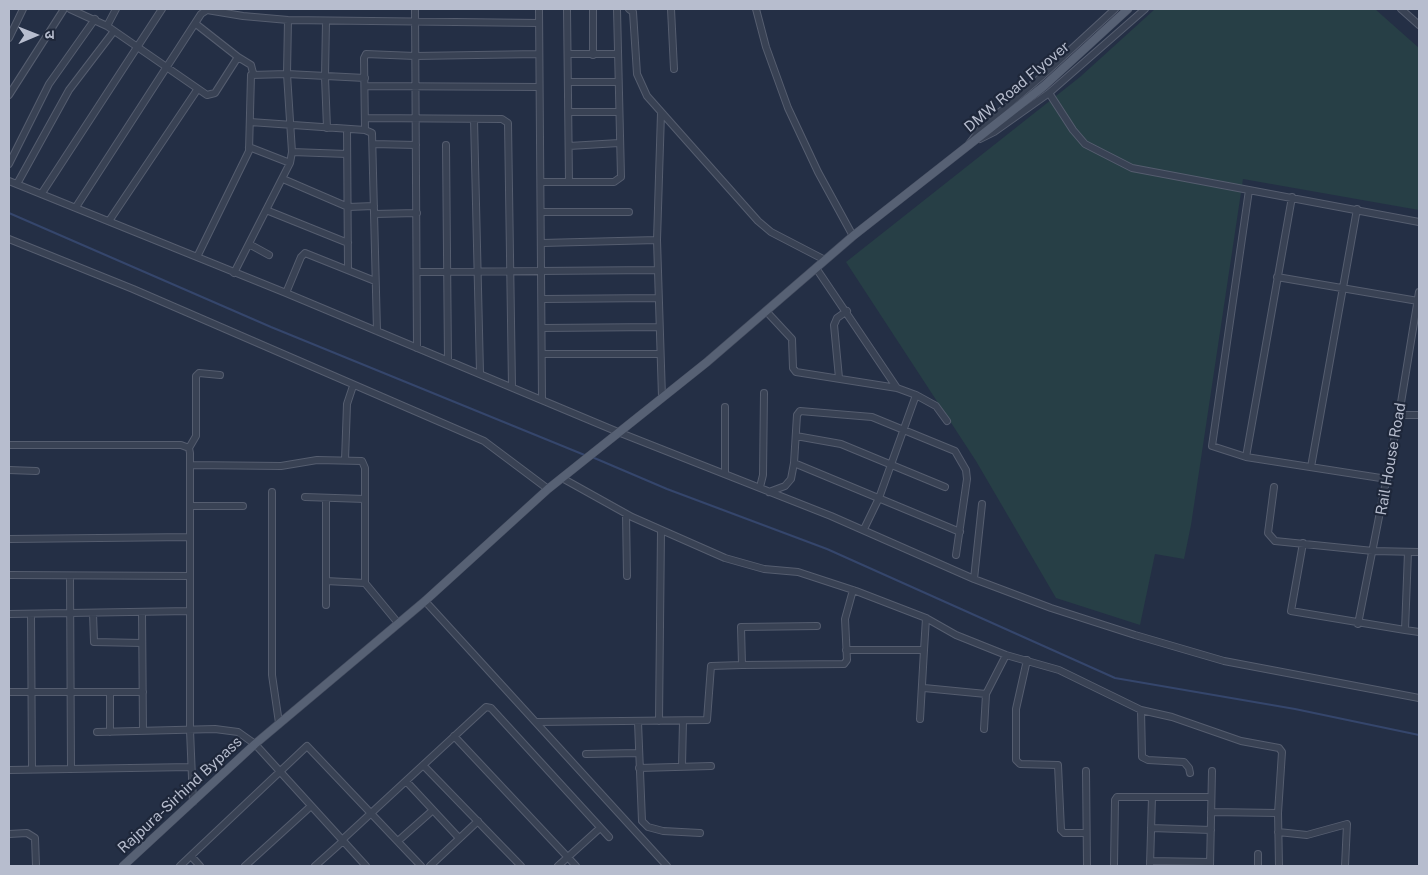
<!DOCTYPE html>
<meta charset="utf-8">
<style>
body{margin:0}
#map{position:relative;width:1428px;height:875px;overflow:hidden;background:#242f45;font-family:"Public Sans","Noto Sans Devanagari",sans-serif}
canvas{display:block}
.frame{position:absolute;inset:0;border:10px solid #b7bdce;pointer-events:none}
.north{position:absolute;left:10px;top:10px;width:50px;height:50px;-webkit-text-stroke:4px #1e273a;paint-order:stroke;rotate:89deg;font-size:14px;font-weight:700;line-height:20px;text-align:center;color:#b7bdce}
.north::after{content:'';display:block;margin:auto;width:18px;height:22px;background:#b7bdce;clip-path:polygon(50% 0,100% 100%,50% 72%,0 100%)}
</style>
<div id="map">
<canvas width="1428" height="875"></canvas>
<div class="frame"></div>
<div class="north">उ</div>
</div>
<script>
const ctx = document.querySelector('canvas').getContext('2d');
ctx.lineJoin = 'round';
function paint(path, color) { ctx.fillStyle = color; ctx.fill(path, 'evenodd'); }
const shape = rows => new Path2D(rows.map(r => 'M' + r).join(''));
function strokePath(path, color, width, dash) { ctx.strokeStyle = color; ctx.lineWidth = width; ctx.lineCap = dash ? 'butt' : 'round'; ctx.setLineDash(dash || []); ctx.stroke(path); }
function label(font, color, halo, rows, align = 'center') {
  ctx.font = font + ' "Public Sans",sans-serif'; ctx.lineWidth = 4.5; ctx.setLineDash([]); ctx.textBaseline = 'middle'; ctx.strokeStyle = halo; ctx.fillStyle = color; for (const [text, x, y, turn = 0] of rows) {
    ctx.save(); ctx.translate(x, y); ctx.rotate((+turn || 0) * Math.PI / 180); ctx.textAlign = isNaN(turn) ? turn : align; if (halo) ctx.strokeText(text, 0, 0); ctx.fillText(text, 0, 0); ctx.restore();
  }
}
paint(shape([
 [1155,9,1375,9,1419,48,1419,210,1243,179,1191,525,1184,559,1155,554,1140,625,1056,598,976,461,846,262,1080,77]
]), '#273f46');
strokePath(shape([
 [9,213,271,327,587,456],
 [592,457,667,489,827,549,1115,678,1295,709,1419,735]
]), '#35466c', 2);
const minor = shape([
 [70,9,107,26,207,95,215,93,238,57,251,65,253,73],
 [415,9,417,348],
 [539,9,542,400],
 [567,9,569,182],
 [629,9,633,12,637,74,647,96,758,221,771,232,825,260],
 [671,9,674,69],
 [756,9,766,47,788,108,818,172,853,236],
 [1401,9,1419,25],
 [326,21,325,77,327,128],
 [196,24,238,57],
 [107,26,116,9],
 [9,38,23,9],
 [569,54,618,54],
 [593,55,593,9],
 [569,82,618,82],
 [365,86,539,87],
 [1049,93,1073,130,1085,144,1132,168,1419,222],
 [9,95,64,9],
 [569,112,618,112],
 [661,113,657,240,662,397],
 [366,118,502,119,508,123,512,387],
 [474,119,480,373],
 [250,122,365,130,372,133,377,331],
 [347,129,348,270],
 [365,130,364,58,366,54,415,56,538,54],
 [980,139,994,132,1049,93,1145,9],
 [373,144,416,145],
 [969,144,982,127,1041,77,1115,9],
 [446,145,448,360],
 [569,146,619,143],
 [249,147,290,163],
 [292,152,347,154],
 [9,164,49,84,95,19],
 [283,179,348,207,374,206],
 [9,181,286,293,618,432,831,516,974,579,1051,608,1135,635,1224,661,1419,698],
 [541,182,614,182,621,177,617,9],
 [17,184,69,90,114,31],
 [1249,190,1212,446,1246,457,1387,479],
 [42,193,162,9],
 [76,207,201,14,207,10,243,16,288,20,539,23],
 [266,210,348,243],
 [541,212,629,212],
 [374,214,417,213],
 [109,221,197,90],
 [9,239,133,289,484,441,548,489],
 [542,243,657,240],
 [249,244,269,255],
 [197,257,249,151,251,75,287,74,365,78],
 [816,268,897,388],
 [418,272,657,270],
 [234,273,290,163,292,152,287,74,288,20],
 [1277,277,1418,301],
 [286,293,301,257,305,253,375,281],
 [543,299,658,298],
 [766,311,792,339,793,368,796,372,897,388,916,395,879,498,864,529],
 [543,328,659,327],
 [543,354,660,354],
 [839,378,834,325,837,318,847,311],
 [916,395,936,406,947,421],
 [1399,415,1419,415],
 [796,436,841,444,945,487],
 [9,445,181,445,189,448,190,453,190,730,193,802],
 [189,448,196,436,196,376,199,373,220,375],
 [1246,457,1292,197],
 [345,460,347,404,353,386],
 [794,463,960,532],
 [190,465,281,466,317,460,362,461,365,468,365,583,398,623],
 [1311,467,1357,209],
 [9,470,36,471],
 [725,474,725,407],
 [562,478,632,517,725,558,764,569,798,572,856,591,926,618,956,635,1006,655,1059,670,1141,710,1172,717,1241,741,1279,748,1282,752,1278,813,1279,866],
 [760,487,763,475,764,393],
 [1274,487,1268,533,1275,541,1373,551,1419,552],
 [272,492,272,675,279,723],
 [769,492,785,486,791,479,794,463,797,415,800,411,872,417,955,451,966,470,967,479,956,555],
 [305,497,365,499],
 [326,498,326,605],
 [191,506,243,506],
 [626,514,627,576],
 [9,539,190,537],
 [1303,543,1291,611,1405,630],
 [1408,552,1405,630,1419,632],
 [9,575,190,576],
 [70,576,71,769],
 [974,579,982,504],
 [326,581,365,583],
 [425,601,667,866],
 [142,612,143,731],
 [93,613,94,642,142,643],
 [9,614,190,611],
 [31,614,32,769],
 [1358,624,1399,415,1419,292],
 [817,626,741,627,742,665,844,664,847,660,845,619,853,590],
 [846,650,924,650,926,618],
 [1027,660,1016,709,1016,760,1020,764,1058,765,1061,830,1064,833,1086,833],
 [924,688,986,694],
 [9,692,143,692],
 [110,692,110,732],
 [1141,710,1142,757,1148,760,1184,762,1189,768,1190,773],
 [920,719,924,650],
 [659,721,661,530],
 [537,722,707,720,711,666,742,665],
 [638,722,642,821,648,827,663,831,700,833],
 [984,729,986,694,1006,655],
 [97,732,215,729,238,732,255,744,366,866],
 [454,736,576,866],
 [586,754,639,753],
 [423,765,521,866],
 [682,766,683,721],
 [639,768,711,766],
 [9,770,191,767],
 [1086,771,1087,866],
 [406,781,459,838],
 [1211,812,1278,813],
 [1151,828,1211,830],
 [1278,832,1307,835,1347,824,1345,866],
 [9,834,27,833,35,838,36,866],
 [342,840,486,707,491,708,609,837],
 [398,841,433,810],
 [1258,854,1258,866],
 [191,856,200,866],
 [1150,861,1210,862],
 [180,866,307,746,421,866],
 [245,866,311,806],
 [315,866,343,841],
 [430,866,478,821],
 [558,866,600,828],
 [1114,866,1115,800,1117,797,1211,797],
 [1150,866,1152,797],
 [1210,866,1212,771]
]);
const major = shape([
 [123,866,255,744,425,601,548,489,707,362,853,236,1044,86,1128,9]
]);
strokePath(minor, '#555d6f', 8);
strokePath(major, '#434b5e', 9);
strokePath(minor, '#394254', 6);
strokePath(major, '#576174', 8);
label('15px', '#b7bdce', '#1e273a', [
 ["DMW Road Flyover",1017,87,-40],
 ["Rail House Road",1391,459,-80],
 ["Rajpura-Sirhind Bypass",180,795,-43]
]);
</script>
